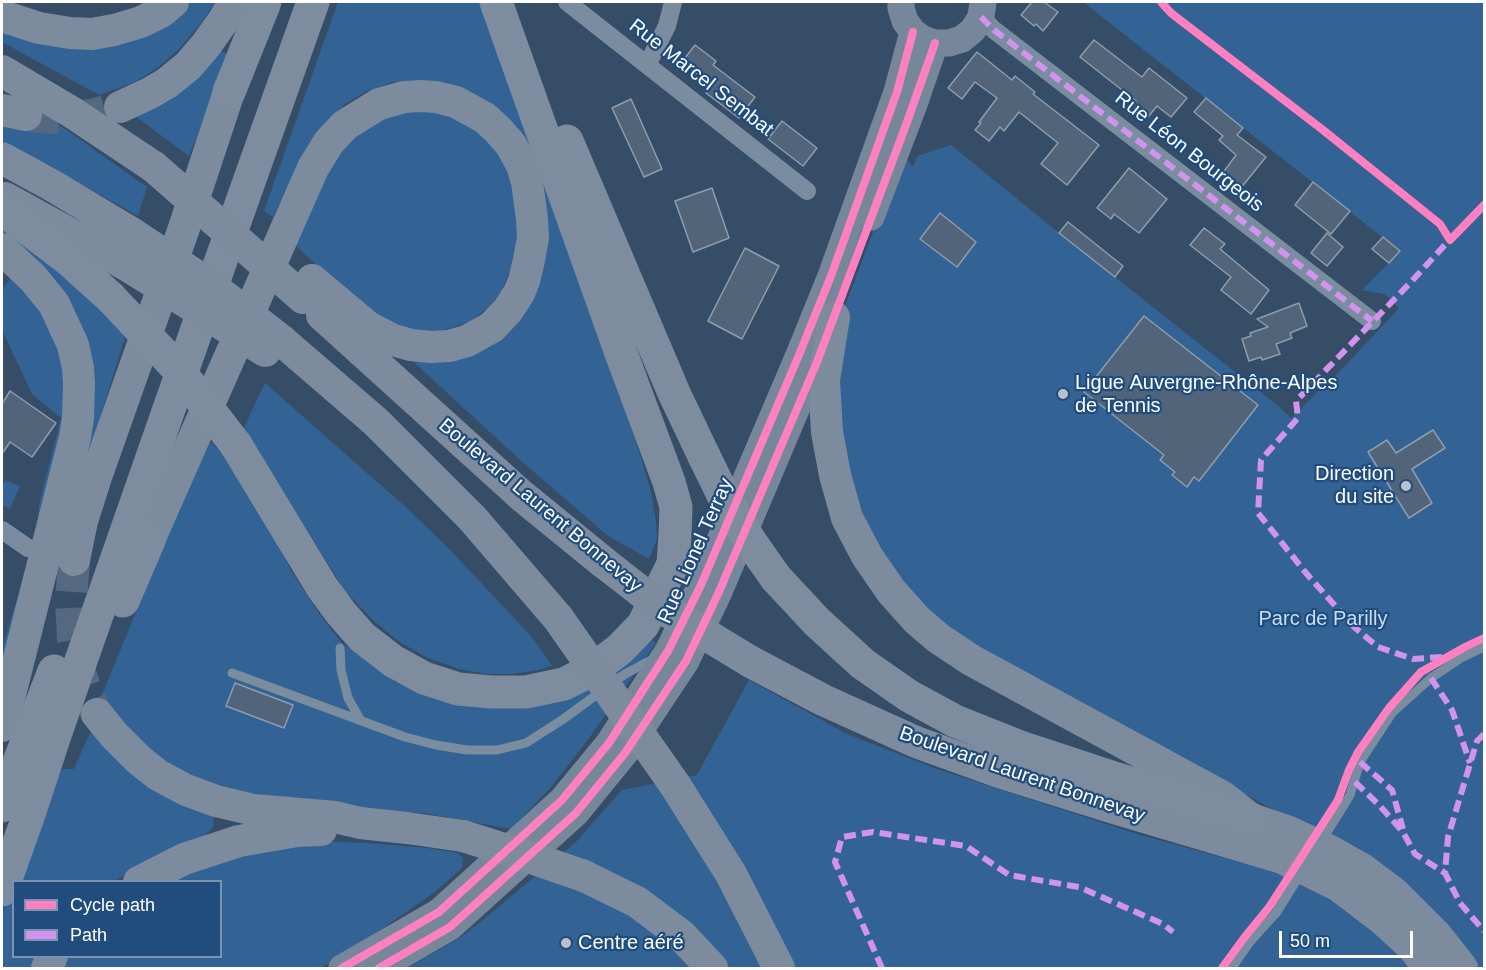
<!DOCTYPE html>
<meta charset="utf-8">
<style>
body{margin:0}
#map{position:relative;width:1486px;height:970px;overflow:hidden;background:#364d68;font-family:Helvetica,sans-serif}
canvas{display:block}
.frame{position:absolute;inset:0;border:3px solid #fff;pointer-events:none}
.legend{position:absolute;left:12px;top:880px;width:210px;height:78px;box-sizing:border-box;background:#204c7e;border:2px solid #7994b2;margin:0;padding:8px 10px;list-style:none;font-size:18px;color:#fff}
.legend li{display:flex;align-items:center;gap:12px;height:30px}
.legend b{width:30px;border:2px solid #7994b2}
.scale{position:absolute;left:1279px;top:931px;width:134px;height:27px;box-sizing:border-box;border:3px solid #fff;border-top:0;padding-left:8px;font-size:18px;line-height:21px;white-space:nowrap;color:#fff;-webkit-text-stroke:4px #204c7e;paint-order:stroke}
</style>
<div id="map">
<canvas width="1486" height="970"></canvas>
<div class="frame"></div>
<ul class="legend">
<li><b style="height:8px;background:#ff80c0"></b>Cycle path</li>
<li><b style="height:8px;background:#d193ec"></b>Path</li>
</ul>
<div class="scale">50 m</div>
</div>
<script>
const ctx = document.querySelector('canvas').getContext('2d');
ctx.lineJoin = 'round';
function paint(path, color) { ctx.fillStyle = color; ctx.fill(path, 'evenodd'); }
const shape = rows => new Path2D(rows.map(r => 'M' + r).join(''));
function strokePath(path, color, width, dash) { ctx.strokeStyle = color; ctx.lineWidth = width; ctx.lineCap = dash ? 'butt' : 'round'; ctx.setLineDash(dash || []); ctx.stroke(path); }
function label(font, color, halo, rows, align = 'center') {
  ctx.font = font + ' Helvetica,sans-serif'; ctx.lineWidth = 4.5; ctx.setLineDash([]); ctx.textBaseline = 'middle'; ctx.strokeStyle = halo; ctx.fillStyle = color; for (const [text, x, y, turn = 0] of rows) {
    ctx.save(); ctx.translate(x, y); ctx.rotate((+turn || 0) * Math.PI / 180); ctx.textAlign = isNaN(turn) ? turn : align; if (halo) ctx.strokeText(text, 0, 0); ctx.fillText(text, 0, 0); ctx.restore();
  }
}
paint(shape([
 [184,2,215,2,201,23,179,49,157,68,135,82,99,95,2,42,2,27,41,38],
 [338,2,485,2,566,227,642,461,651,492,656,522,657,539,649,559,608,536,519,459,404,353,530,304,501,112,473,93,444,82,419,80,393,82,367,91,345,104,324,124,302,156,273,217,264,211],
 [1083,2,1484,2,1484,968,407,968,460,938,484,919,576,842,622,790,697,775,749,680,847,734,937,769,1137,834,1279,873,1287,817,979,649,942,623,916,600,886,563,840,474,837,327,875,227,906,158,913,167,917,156,951,145,1059,233,1277,405,1291,418,1345,366,1399,308,1385,294,1362,290,1400,251],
 [218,50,230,55,189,156,135,116],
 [27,102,147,187,138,216,2,140,2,125,31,131,24,103],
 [404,109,448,111,486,137,512,175,519,232,517,251,502,291,488,308,470,321,451,328,431,333,403,327,378,316,344,291,293,243,326,168,360,126],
 [2,224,78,288,125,337,84,470,87,382,2,236],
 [13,274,31,294,58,339,70,394,2,705,2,649,38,528,39,505,61,418,32,394,2,330,2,290],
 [265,383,409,510,450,550,531,636,552,666,537,670,513,674,487,674,459,669,426,657,398,641,372,619,345,591,272,474,243,430],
 [208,439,222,454,261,512,292,572,320,615,342,643,396,682,424,694,457,703,650,639,656,643,587,741,551,787,511,829,423,813,382,811,244,792,211,783,185,773,154,754,106,705,101,697],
 [5,480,20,486,10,509,2,505,2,488],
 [92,728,210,811,214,818,213,827,205,835,182,848,123,876,114,881,14,882,57,773,63,769,74,769],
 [313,841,368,843,427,848,458,853,463,858,462,868,432,894,379,931,335,961,320,968,62,968,67,957,220,956,220,882,164,881,273,845],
 [13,883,14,956,38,957,33,968,2,968,2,914]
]), '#336395');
const building = shape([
 [1032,2,1044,2,1058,12,1043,31,1036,24,1034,26,1021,15,1032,2],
 [1094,40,1142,77,1149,68,1187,98,1171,117,1157,106,1148,117,1133,106,1136,101,1080,57,1094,40],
 [695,45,716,61,713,65,755,97,739,118,706,93,711,85,682,62,695,45],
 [977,52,1012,80,1015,76,1035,92,1033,94,1099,145,1067,185,1041,164,1058,143,1019,112,1004,131,1000,127,989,141,975,130,981,123,979,122,997,98,975,82,962,99,948,88,977,52],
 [1206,98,1243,128,1237,135,1266,157,1240,189,1222,174,1236,155,1219,140,1223,136,1194,112,1206,98],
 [631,99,662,169,644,177,612,108,631,99],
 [782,121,817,148,803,166,768,139,782,121],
 [1129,168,1167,199,1139,233,1114,214,1111,219,1097,208,1129,168],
 [1313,182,1350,211,1331,234,1295,205,1313,182],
 [712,188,729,238,693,252,675,201,712,188],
 [940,213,976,242,957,267,920,239,940,213],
 [1068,222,1123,266,1115,277,1059,233,1068,222],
 [1204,228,1225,244,1220,249,1269,290,1251,314,1221,290,1231,277,1190,245,1204,228],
 [1327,233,1343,247,1327,266,1311,253,1327,233],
 [1383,237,1400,251,1389,263,1372,249,1383,237],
 [745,248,779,266,742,339,708,321,745,248],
 [1299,303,1307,326,1290,333,1292,338,1276,344,1280,354,1262,360,1261,357,1249,361,1242,339,1251,336,1250,333,1268,327,1257,319,1299,303],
 [1144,316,1258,405,1199,481,1194,477,1187,487,1172,475,1175,472,1160,460,1164,455,1084,392,1144,316],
 [10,391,56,423,32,457,10,442,2,454,2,404,10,391],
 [1433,430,1445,448,1412,469,1432,503,1409,518,1368,452,1387,440,1396,453,1433,430],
 [235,683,293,705,284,728,226,706,235,683]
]);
paint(building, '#51647a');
strokePath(building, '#8e9dae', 1.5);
strokePath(shape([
 [26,115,51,118,71,117,92,115,120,107],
 [74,560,71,602,73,639,78,666,88,696,97,714]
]), '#54687f', 32, [32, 16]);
strokePath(shape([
 [340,648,341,670,348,698,361,721],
 [232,673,405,737,436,745,467,750,497,750,526,743,562,720,625,674,653,659],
 [1344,805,1350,795,1360,762,1392,713,1431,678,1461,658,1484,647],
 [1232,968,1249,943,1276,913]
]), '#7a8c9f', 9);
strokePath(shape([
 [567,2,807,191],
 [981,17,994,30,1372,321],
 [647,65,667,26,673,2],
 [2,530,28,548]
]), '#7a8c9f', 18);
strokePath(shape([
 [901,2,901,8,905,21,913,32,923,39,935,43,949,43,962,39,973,30,981,17,983,2],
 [871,217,913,107,935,43],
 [342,968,439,912,562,800,609,743,668,651,701,585,799,355,831,276,897,92,913,32],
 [379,968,450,927,576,813,625,753,686,661,718,594,822,348]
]), '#77879b', 27);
strokePath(shape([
 [2,16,39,28,70,33,92,34,114,30,141,22,161,12,173,2],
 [2,71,73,113,154,167],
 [120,107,150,93,167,83,188,66,206,45,223,21,234,2],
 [2,110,26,115],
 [2,158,53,186,133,234],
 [5,198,123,263],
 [2,249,33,278,54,304,73,345,78,368,79,384,78,418,75,437,2,726],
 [322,315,522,496,603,562],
 [834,317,824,380,827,432,835,475,847,518,867,556,891,591,917,620,938,638,971,660,1223,797,1251,819,1289,832,1328,850,1362,869,1394,893,1436,935,1462,968],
 [282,341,376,422,472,518,558,618],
 [150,538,313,168,329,142,345,125,379,104,404,97,420,96,436,97,456,102,485,118,498,130,511,145,522,165,527,182,532,219,533,238,529,260,524,281,519,293,508,310,492,327,467,341,449,346,431,347,411,345,393,340,368,327,312,280],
 [74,560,82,521,96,477,183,231,229,92],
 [751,662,823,700,916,742,999,772,1114,808,1282,858,1339,886,1381,918,1413,947,1429,968],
 [97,714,114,735,139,760,158,775,186,790,216,801,254,810,335,817,360,823,407,828,463,836],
 [675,785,731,874,779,968],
 [584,876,637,902,681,935,712,968],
 [139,882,184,859,239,841,297,831,321,830],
 [47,968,52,956]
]), '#7c8b9e', 32);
strokePath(shape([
 [229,92,265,2],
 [567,141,674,393,704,456],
 [2,209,68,259,110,297],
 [236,445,322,587,341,613,362,637,393,661,424,678,458,689,491,692,526,692,564,684,592,670,620,649,643,625,673,564,675,535,676,507,669,482,621,353,496,2],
 [776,578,817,622,863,664,909,696,955,721,1023,748,1111,777,1251,819],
 [123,601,150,538],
 [2,806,54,671],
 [2,890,28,817,55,735,219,266,313,2]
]), '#7d8d9f', 33);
strokePath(shape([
 [1276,913,1344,805]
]), '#7a8c9f', 9);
strokePath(shape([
 [154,167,303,298],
 [133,234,206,282,282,341],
 [123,263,265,351],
 [603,562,662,608,751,662],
 [558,618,675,785],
 [463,836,523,855,584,876]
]), '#7c8b9e', 32);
strokePath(shape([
 [110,297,176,367,236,445],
 [704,456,724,497,750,541,776,578]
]), '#7d8d9f', 33);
strokePath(shape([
 [981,17,994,30,1372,321],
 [1442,657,1413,659,1378,647,1353,626,1306,573,1258,513,1261,460,1298,418,1296,401,1411,282,1453,236],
 [1431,678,1452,710,1470,763],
 [1484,734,1477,741,1448,837,1445,873,1460,903,1484,931],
 [1360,762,1392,790,1403,829],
 [1355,782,1379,805,1403,832,1415,854,1445,873],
 [882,968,835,862,842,837,873,832,966,846,1009,875,1079,887,1163,924,1173,932]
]), '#d193ec', 6, [12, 6]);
strokePath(shape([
 [1161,2,1171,13,1323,130,1440,224,1450,240,1484,205],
 [342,968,439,912,562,800,609,743,668,651,701,585,799,355,831,276,897,92,913,32],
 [379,968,450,927,576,813,625,753,686,661,718,594,817,362,906,125,935,43],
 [1222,968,1244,938,1270,906,1338,800,1349,770,1358,752,1389,708,1421,672,1465,647,1484,638]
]), '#ff80c0', 8);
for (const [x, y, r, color] of [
 [1063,394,6,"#b9c1ca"],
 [1406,486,6,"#b9c1ca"],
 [566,943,6,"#b9c1ca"]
]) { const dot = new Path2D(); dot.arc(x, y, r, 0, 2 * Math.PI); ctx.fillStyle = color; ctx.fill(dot); strokePath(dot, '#204c7e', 2); }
label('20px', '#fff', '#204c7e', [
 ["Rue Marcel Sembat",701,78,38],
 ["Rue Léon Bourgeois",1189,152,38],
 ["Boulevard Laurent Bonnevay",540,506,40],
 ["Rue Lionel Terray",696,551,-66],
 ["Boulevard Laurent Bonnevay",1022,775,19]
]);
label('20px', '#fff', '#204c7e', [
 ["Ligue Auvergne-Rhône-Alpes",1075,383],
 ["de Tennis",1075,406],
 ["Direction",1394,474,"right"],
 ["du site",1394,497,"right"],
 ["Centre aéré",578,943]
], 'left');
label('20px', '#c7def6', '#204c7e', [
 ["Parc de Parilly",1323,619]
]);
</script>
